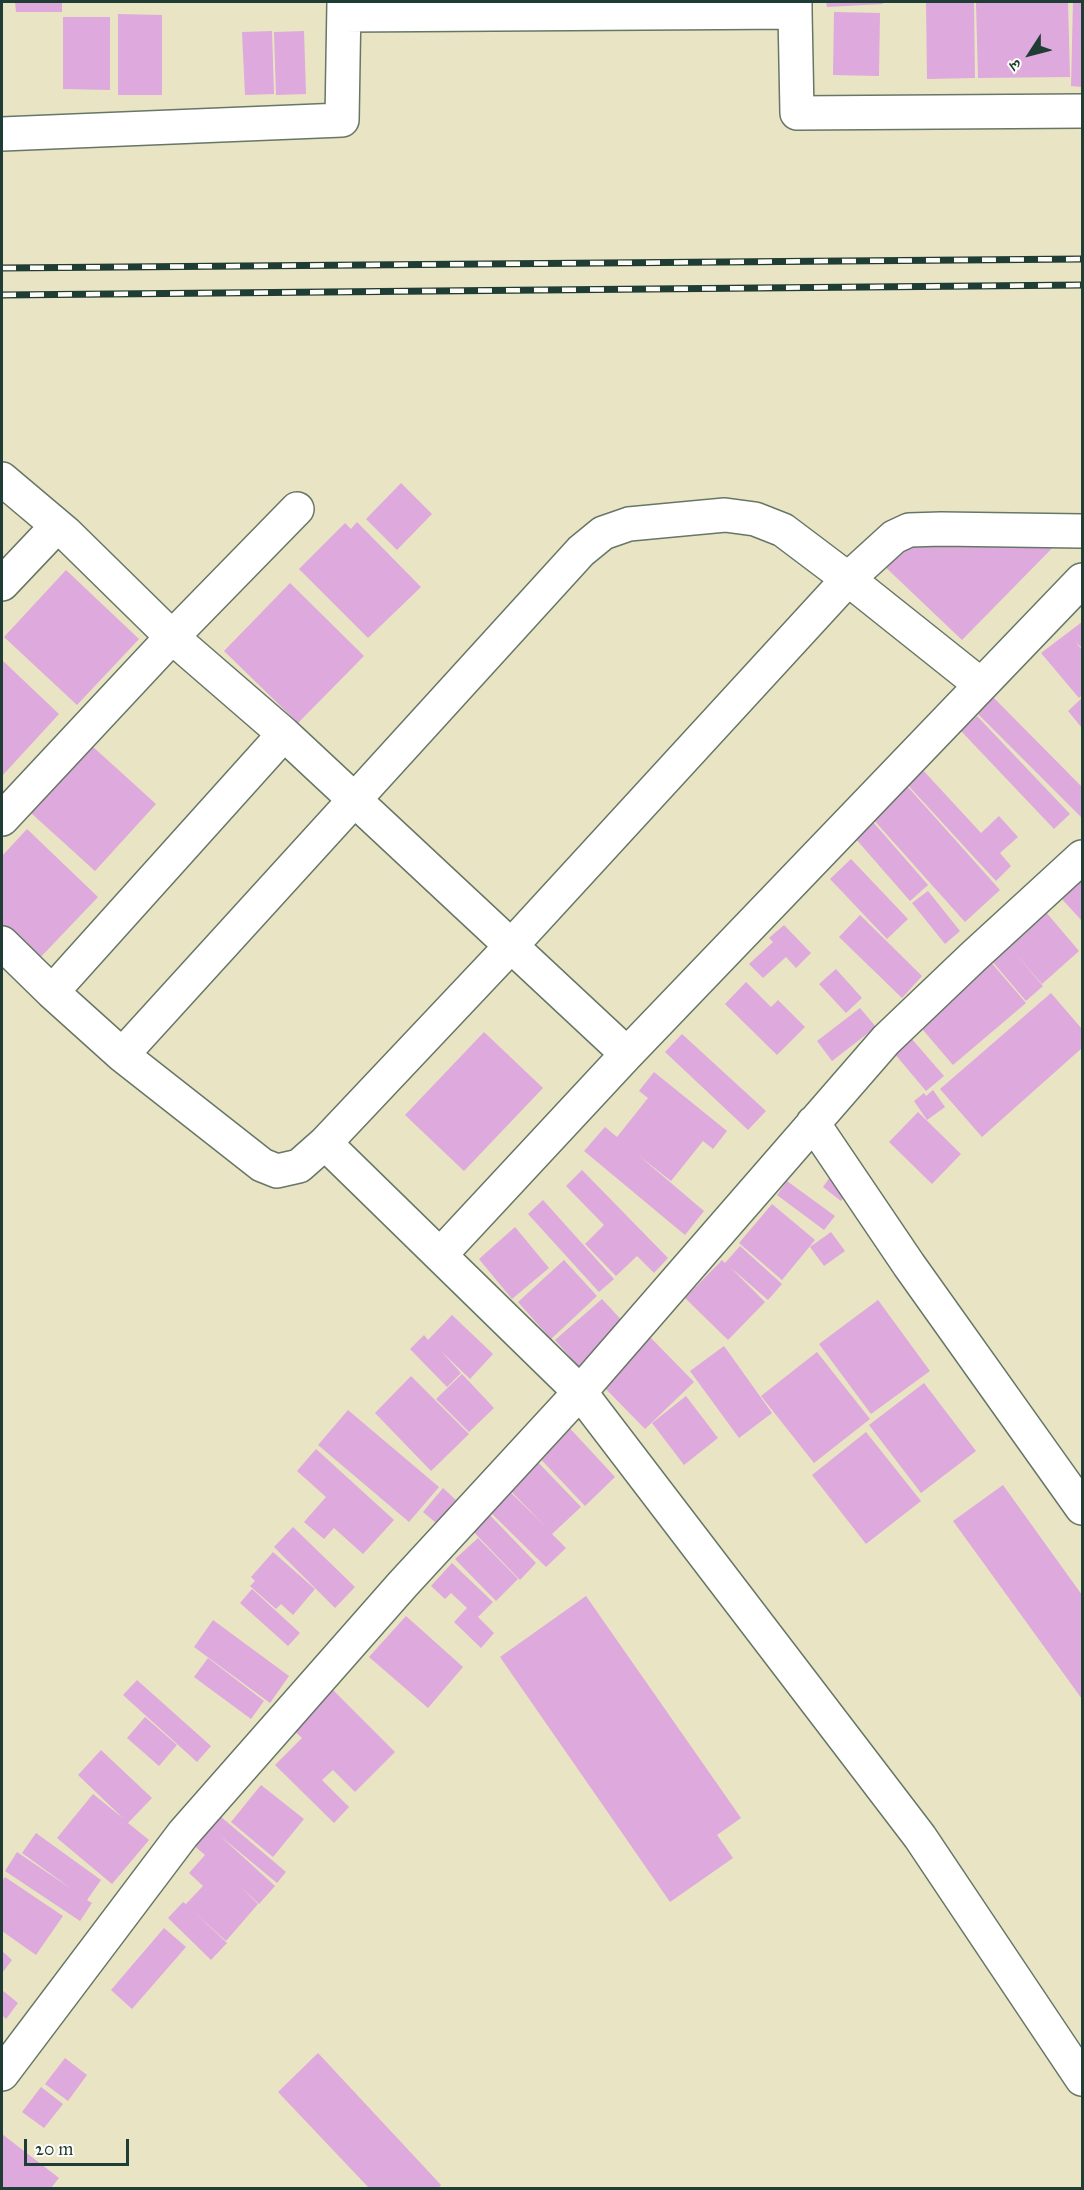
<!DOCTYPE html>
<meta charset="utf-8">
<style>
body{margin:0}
#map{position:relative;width:1084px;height:2190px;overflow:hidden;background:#e9e4c4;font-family:"IM FELL Great Primer","Noto Serif Devanagari",serif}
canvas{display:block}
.frame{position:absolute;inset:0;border:3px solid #1f3d34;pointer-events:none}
.north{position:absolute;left:1000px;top:24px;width:60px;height:60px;-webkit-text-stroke:4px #fdfcf7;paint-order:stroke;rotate:234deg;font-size:16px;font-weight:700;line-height:24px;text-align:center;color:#1f3d34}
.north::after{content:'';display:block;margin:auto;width:21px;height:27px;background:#1f3d34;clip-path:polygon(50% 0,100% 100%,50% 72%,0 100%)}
.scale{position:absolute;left:24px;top:2139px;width:105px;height:27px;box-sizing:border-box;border:3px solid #1f3d34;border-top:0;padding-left:8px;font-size:18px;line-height:21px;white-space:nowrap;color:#1f3d34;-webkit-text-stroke:4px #fdfcf7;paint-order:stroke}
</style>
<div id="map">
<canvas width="1084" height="2190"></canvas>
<div class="frame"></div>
<div class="north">उ</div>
<div class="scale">20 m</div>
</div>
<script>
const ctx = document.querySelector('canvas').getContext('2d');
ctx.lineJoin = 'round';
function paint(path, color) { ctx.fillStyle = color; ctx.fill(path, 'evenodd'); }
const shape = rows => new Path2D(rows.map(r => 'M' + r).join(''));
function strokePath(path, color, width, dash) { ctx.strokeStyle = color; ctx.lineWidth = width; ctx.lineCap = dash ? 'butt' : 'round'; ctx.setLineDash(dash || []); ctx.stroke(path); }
paint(shape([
 [15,2,62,2,62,12,16,12],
 [826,2,883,2,883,4,827,7],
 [926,2,974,2,975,78,927,79],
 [1068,2,1070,77,978,78,976,3],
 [1073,2,1082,3,1082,87,1071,86],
 [834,12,880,13,879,76,833,75],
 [118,14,162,15,162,95,118,95],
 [63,17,110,17,110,90,63,89],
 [272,31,274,94,245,95,242,32],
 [304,31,306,94,276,95,274,32],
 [401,483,432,514,397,550,366,519],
 [357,522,421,587,368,638,299,569,345,523,351,529],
 [1066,534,962,640,879,561,901,537],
 [66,570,139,639,77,705,4,637],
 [290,583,364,656,298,723,224,651],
 [1082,622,1082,648,1075,641,1082,650,1082,695,1079,698,1041,653],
 [2,660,59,714,2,776],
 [993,697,1082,787,1082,818,977,713],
 [1082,698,1082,728,1068,711],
 [977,716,1070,814,1054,829,961,731],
 [81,736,156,804,95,871,20,803],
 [921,768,981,833,999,816,1018,837,1000,853,1011,866,996,881,905,782],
 [907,786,1000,890,965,922,872,818],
 [873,822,928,885,910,901,855,838],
 [27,829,98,897,36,962,2,930,2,856],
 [851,859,908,919,887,939,830,879],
 [1082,878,1082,921,1061,898],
 [928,891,960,931,945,944,912,903],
 [1045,911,1079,951,1042,984,1013,951,1043,986,1026,1001,991,960],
 [860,915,922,976,902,998,839,937],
 [784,925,811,953,796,968,786,957,763,978,749,964,773,942,769,938],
 [990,961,1026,1003,953,1065,917,1023],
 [836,969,862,998,846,1013,819,984],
 [746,982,771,1007,778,1000,805,1027,777,1055,725,1004],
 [1051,993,1082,1029,1082,1048,982,1137,940,1089],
 [860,1008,876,1027,832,1061,817,1041],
 [484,1032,543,1088,464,1171,405,1115],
 [682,1034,766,1111,748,1130,665,1052],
 [911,1038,944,1076,926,1091,894,1053],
 [654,1072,727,1131,713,1149,703,1141,671,1181,638,1155,704,1211,685,1235,584,1151,605,1127,617,1137,648,1098,639,1091],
 [933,1090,945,1107,927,1120,914,1101,924,1093,926,1096],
 [918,1112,961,1154,932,1184,889,1142],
 [582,1170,668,1258,654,1273,637,1256,616,1276,585,1244,604,1225,566,1186],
 [834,1171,853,1185,841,1201,823,1187],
 [787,1181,835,1216,824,1230,777,1195],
 [543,1200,614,1279,599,1292,528,1214],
 [772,1204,815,1240,782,1280,739,1243],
 [515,1227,549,1268,512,1299,479,1259],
 [831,1232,845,1251,824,1266,810,1247],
 [740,1246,782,1284,768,1300,730,1267,765,1302,728,1340,685,1298,722,1260,725,1263],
 [564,1260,597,1296,551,1339,518,1302],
 [602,1299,627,1326,580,1368,555,1340],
 [878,1300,930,1371,871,1414,819,1344],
 [452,1315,493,1354,470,1379,441,1351,461,1373,447,1387,410,1349,424,1335,428,1340],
 [650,1337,694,1382,645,1429,601,1384],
 [724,1346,772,1413,739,1438,690,1371],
 [817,1352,870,1419,814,1463,761,1396],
 [462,1374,494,1408,469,1432,436,1399],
 [411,1376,469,1434,431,1471,375,1413],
 [924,1383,976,1451,921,1493,869,1425],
 [686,1396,718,1438,684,1465,652,1423],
 [348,1410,439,1487,409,1522,318,1445],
 [564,1422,615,1477,585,1506,533,1451],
 [866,1432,921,1501,866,1544,812,1475],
 [316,1449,394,1520,363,1554,334,1528,324,1539,304,1522,326,1497,297,1471],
 [532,1456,581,1507,552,1534,566,1548,546,1567,485,1507,505,1487,545,1526,504,1484],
 [1003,1485,1082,1595,1082,1699,953,1521],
 [443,1488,456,1500,436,1523,423,1512],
 [484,1509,536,1563,520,1580,468,1526],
 [293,1527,355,1587,335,1608,274,1547],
 [478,1538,518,1579,496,1601,455,1559],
 [273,1552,315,1589,293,1615,281,1604,276,1609,250,1586,255,1581,251,1577],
 [452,1563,493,1602,478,1617,494,1633,481,1648,454,1622,467,1608,451,1593,445,1599,431,1586],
 [252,1589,300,1633,288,1646,240,1603],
 [586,1596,741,1818,717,1835,733,1858,670,1902,500,1657],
 [406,1616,463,1667,428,1708,369,1657],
 [213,1620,289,1676,270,1703,194,1647],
 [208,1658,264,1701,251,1719,194,1677],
 [137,1680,211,1746,197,1762,123,1695],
 [329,1686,395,1752,355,1792,333,1770,322,1780,349,1807,334,1823,275,1765,302,1738,289,1726],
 [145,1717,177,1745,159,1766,127,1738],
 [101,1750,152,1798,128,1823,149,1840,112,1884,57,1838,93,1794,124,1819,78,1775],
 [261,1785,304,1819,273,1857,231,1822],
 [220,1816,286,1872,277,1883,219,1835,275,1886,259,1904,240,1886,258,1904,226,1941,193,1911,227,1943,211,1960,168,1918,183,1902,186,1904,203,1886,189,1873,205,1855,192,1844],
 [36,1833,101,1880,87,1900,92,1903,80,1921,5,1871,17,1852,73,1890,22,1853],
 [5,1877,63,1916,36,1955,2,1931,2,1881],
 [164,1928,186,1947,132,2009,111,1990],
 [2,1951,12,1960,2,1973],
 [2,1990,18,2003,6,2019,2,2015],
 [318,2053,441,2185,438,2188,369,2188,278,2092],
 [65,2058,87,2075,68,2101,45,2084],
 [41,2087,63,2104,44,2128,22,2112],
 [2,2134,59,2178,51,2188,2,2188]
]), '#dea9dc');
const minor = shape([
 [795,12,797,113,1082,111],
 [344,15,795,12,795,2],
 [2,134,342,120,344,2],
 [2,479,66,533,172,637,284,734],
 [2,584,57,526],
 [2,819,172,637,297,509],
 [2,943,52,992],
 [627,1054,1082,580],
 [122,1055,581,551,603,533,629,524,725,515,755,519,783,530,848,579,981,685],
 [813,1123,909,1265,1082,1508],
 [325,1143,511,946,848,579,894,537,909,530,941,529,1082,531],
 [440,1255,627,1054,284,734,52,992,122,1055,262,1165,277,1171,299,1166,325,1143,580,1392,920,1837,1082,2079],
 [2,2074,183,1834,403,1584,580,1392,886,1040,973,957,1082,857]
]);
strokePath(minor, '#676', 36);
strokePath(minor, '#fff', 33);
const rail = shape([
 [2,268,1082,259],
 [2,295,1082,285]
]);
strokePath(rail, '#1f3d34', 7);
strokePath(rail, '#fdfcf7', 4.5, [14]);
</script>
